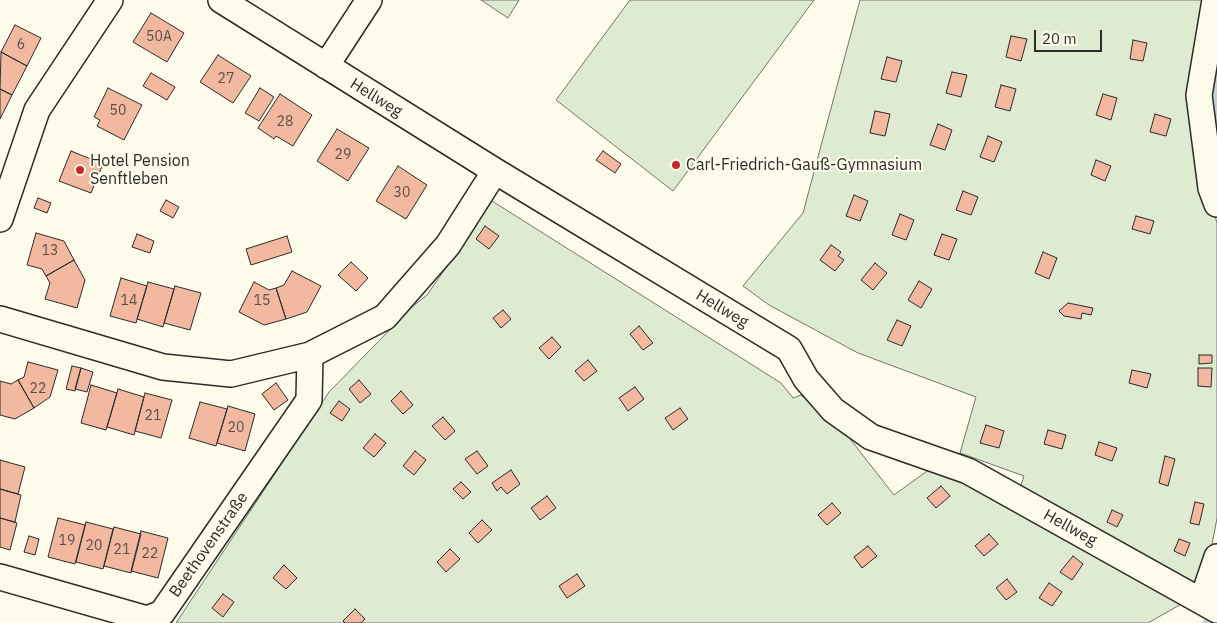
<!DOCTYPE html>
<meta charset="utf-8">
<style>
body{margin:0}
#map{position:relative;width:1217px;height:623px;overflow:hidden;background:#fdfbea;font-family:"IBM Plex Sans",sans-serif}
canvas{display:block}
.scale{position:absolute;left:1034px;top:30px;width:68px;height:22px;box-sizing:border-box;border:2px solid #2b2b2b;border-top:0;padding-left:6px;font-size:15px;line-height:18px;white-space:nowrap;color:#2b2b2b;-webkit-text-stroke:4px #fdfbea;paint-order:stroke}
</style>
<div id="map">
<canvas width="1217" height="623"></canvas>
<div class="scale">20 m</div>
</div>
<script>
const ctx = document.querySelector('canvas').getContext('2d');
ctx.lineJoin = 'round';
function paint(path, color) { ctx.fillStyle = color; ctx.fill(path, 'evenodd'); }
const shape = rows => new Path2D(rows.map(r => 'M' + r).join(''));
function strokePath(path, color, width, dash) { ctx.strokeStyle = color; ctx.lineWidth = width; ctx.lineCap = dash ? 'butt' : 'round'; ctx.setLineDash(dash || []); ctx.stroke(path); }
function label(font, color, halo, rows, align = 'center') {
  ctx.font = font + ' "IBM Plex Sans",sans-serif'; ctx.lineWidth = 4; ctx.setLineDash([]); ctx.textBaseline = 'middle'; ctx.strokeStyle = halo; ctx.fillStyle = color; for (const [text, x, y, turn = 0] of rows) {
    ctx.save(); ctx.translate(x, y); ctx.rotate((+turn || 0) * Math.PI / 180); ctx.textAlign = isNaN(turn) ? turn : align; if (halo) ctx.strokeText(text, 0, 0); ctx.fillText(text, 0, 0); ctx.restore();
  }
}
const green = shape([
 [481,0,519,0,508,18,481,0],
 [630,0,814,0,673,191,556,100,630,0],
 [860,0,1207,0,1203,173,1217,223,1217,518,1208,566,1192,588,1020,488,1024,476,960,453,976,397,858,353,769,305,743,286,803,213,860,0],
 [492,201,781,383,793,398,801,395,847,435,894,495,934,466,1183,603,1148,623,176,623,329,392,413,306,427,295,492,201]
]);
paint(green, '#deebd1');
strokePath(green, '#74746e', 1);
strokePath(shape([
 [1217,66,1215,103,1217,119],
 [1206,623,1217,618]
]), '#c7d0d0', 7);
const building = shape([
 [151,13,184,33,167,62,133,42,151,13],
 [15,25,41,38,27,66,1,52,15,25],
 [1011,36,1027,39,1021,61,1006,57,1011,36],
 [1133,40,1147,43,1143,61,1130,59,1133,40],
 [1,52,27,66,12,95,0,89,1,52],
 [218,55,251,76,233,103,200,82,218,55],
 [887,57,902,61,896,82,881,79,887,57],
 [952,72,967,75,961,97,946,93,952,72],
 [151,73,175,87,167,100,143,86,151,73],
 [1001,85,1016,89,1010,111,995,107,1001,85],
 [108,88,142,105,124,140,97,126,100,120,94,117,108,88],
 [260,88,274,97,259,121,245,113,260,88],
 [0,89,12,95,0,119,0,89],
 [280,94,312,115,293,146,276,136,274,139,258,128,280,94],
 [1103,94,1117,98,1111,120,1096,115,1103,94],
 [875,111,890,114,885,136,870,133,875,111],
 [1155,114,1171,119,1166,136,1150,132,1155,114],
 [938,124,952,130,945,150,930,145,938,124],
 [337,129,369,148,348,181,317,161,337,129],
 [988,136,1002,142,994,162,980,157,988,136],
 [71,151,103,164,91,193,59,181,71,151],
 [603,151,621,164,615,173,596,160,603,151],
 [1096,160,1111,166,1105,181,1091,175,1096,160],
 [398,166,427,185,406,219,376,201,398,166],
 [963,191,978,197,971,215,956,210,963,191],
 [854,195,868,201,860,221,846,216,854,195],
 [38,198,51,203,47,213,34,208,38,198],
 [166,200,179,207,173,218,160,211,166,200],
 [900,214,914,220,906,240,892,235,900,214],
 [1136,216,1154,221,1150,234,1132,229,1136,216],
 [485,226,499,236,489,249,476,239,485,226],
 [36,233,64,241,74,260,46,276,42,269,27,265,36,233],
 [137,234,154,241,150,253,132,247,137,234],
 [942,234,957,239,949,260,934,255,942,234],
 [287,236,292,252,251,265,246,249,287,236],
 [831,245,841,252,838,256,844,260,835,271,820,260,831,245],
 [1043,252,1057,258,1049,279,1035,273,1043,252],
 [74,260,85,280,77,308,45,299,50,283,46,276,74,260],
 [351,262,368,278,356,291,338,275,351,262],
 [875,263,887,273,873,290,861,280,875,263],
 [292,271,321,286,307,312,286,319,276,288,284,285,292,271],
 [121,278,147,286,136,323,110,316,121,278],
 [919,281,932,289,921,308,908,300,919,281],
 [148,282,174,289,163,327,137,319,148,282],
 [254,282,269,290,276,288,286,319,264,325,239,312,254,282],
 [175,286,201,293,190,330,164,323,175,286],
 [1068,303,1093,308,1091,315,1082,313,1081,319,1064,316,1059,311,1068,303],
 [503,310,511,319,501,328,493,318,503,310],
 [897,320,911,326,902,346,887,340,897,320],
 [639,326,653,343,643,350,630,334,639,326],
 [552,337,561,347,549,359,539,348,552,337],
 [1199,355,1212,355,1212,363,1199,364,1199,355],
 [588,360,597,371,584,381,575,371,588,360],
 [28,362,58,370,50,397,34,408,18,380,24,377,28,362],
 [72,366,81,368,75,391,66,389,72,366],
 [81,368,93,372,87,392,75,389,81,368],
 [1198,368,1212,368,1211,387,1198,386,1198,368],
 [1132,370,1151,374,1147,388,1129,383,1132,370],
 [18,380,34,408,15,419,0,415,0,381,11,384,18,380],
 [359,380,371,394,360,403,349,389,359,380],
 [276,383,288,400,274,410,262,394,276,383],
 [91,385,117,393,106,430,81,423,91,385],
 [635,387,644,399,628,411,619,398,635,387],
 [118,389,144,397,134,435,107,427,118,389],
 [401,391,413,405,403,414,391,401,401,391],
 [145,393,172,400,161,438,135,431,145,393],
 [339,401,350,409,342,421,330,413,339,401],
 [200,402,227,409,216,446,189,438,200,402],
 [228,406,255,414,245,451,217,443,228,406],
 [680,408,688,419,673,430,665,418,680,408],
 [443,417,455,431,445,440,432,426,443,417],
 [986,425,1004,431,999,448,980,443,986,425],
 [1048,430,1066,435,1062,449,1044,444,1048,430],
 [375,434,386,443,374,457,363,448,375,434],
 [1099,442,1117,448,1112,461,1095,455,1099,442],
 [415,451,426,460,414,475,403,466,415,451],
 [477,451,488,466,477,474,465,459,477,451],
 [1165,456,1175,459,1168,486,1159,483,1165,456],
 [0,460,25,467,18,494,0,489,0,460],
 [511,470,520,484,507,494,501,487,497,491,492,483,511,470],
 [461,482,471,492,463,499,453,489,461,482],
 [941,486,950,496,936,508,927,498,941,486],
 [0,489,21,495,15,522,0,518,0,489],
 [547,496,556,508,540,520,531,508,547,496],
 [1195,502,1204,504,1199,525,1190,523,1195,502],
 [832,503,841,513,827,525,818,515,832,503],
 [1112,510,1123,515,1117,527,1107,522,1112,510],
 [0,518,17,523,10,550,0,547,0,518],
 [58,518,85,525,75,564,48,557,58,518],
 [482,520,492,530,478,543,469,533,482,520],
 [86,522,113,529,103,569,76,562,86,522],
 [114,527,141,534,131,573,104,566,114,527],
 [141,531,168,538,158,578,131,571,141,531],
 [989,534,998,544,984,556,975,546,989,534],
 [29,536,39,539,35,555,24,552,29,536],
 [1179,539,1190,543,1185,556,1174,551,1179,539],
 [868,546,877,556,862,568,854,557,868,546],
 [450,549,460,559,446,572,437,562,450,549],
 [1073,556,1083,564,1072,580,1060,572,1073,556],
 [284,565,297,578,286,589,273,578,284,565],
 [577,574,585,586,567,598,559,586,577,574],
 [1007,579,1017,592,1006,600,996,588,1007,579],
 [1049,583,1062,592,1052,606,1039,598,1049,583],
 [223,594,234,602,223,617,212,608,223,594],
 [355,609,365,619,361,623,345,623,343,621,355,609]
]);
paint(building, '#f2b8a0');
strokePath(building, '#2b2b2b', 1);
const minor = shape([
 [221,0,495,171,789,349,806,379,833,410,871,437,968,471,1217,610],
 [1215,0,1199,95,1211,188,1217,204],
 [326,66,369,0],
 [0,219,37,110,110,0],
 [0,319,163,367,231,374,310,355,385,317,448,245,495,171],
 [0,577,147,619,162,613,309,400,310,355],
 [1202,601,1217,557]
]);
strokePath(minor, '#2b2b2b', 28);
strokePath(minor, '#fdfbea', 25);
for (const [x, y, r, color] of [
 [676,165,5,"#c62828"],
 [80,170,5,"#c62828"]
]) { const dot = new Path2D(); dot.arc(x, y, r, 0, 2 * Math.PI); ctx.fillStyle = color; ctx.fill(dot); strokePath(dot, '#fdfbea', 2); }
label('14px', '#5d4e48', null, [
 ["50A",159,37],
 ["6",21,45],
 ["27",226,79],
 ["50",118,111],
 ["28",285,122],
 ["29",343,155],
 ["30",402,193],
 ["13",50,251],
 ["14",129,301],
 ["15",262,301],
 ["22",38,389],
 ["21",153,416],
 ["20",236,428],
 ["19",67,541],
 ["20",94,546],
 ["21",122,550],
 ["22",150,554]
]);
label('16px', '#2b2b2b', '#fdfbea', [
 ["Hellweg",376,98,32],
 ["Hellweg",722,309,31],
 ["Hellweg",1070,528,29],
 ["Beethovenstraße",209,545,-55]
]);
label('16px', '#2b2b2b', '#fdfbea', [
 ["Hotel Pension",90,161],
 ["Senftleben",90,179],
 ["Carl-Friedrich-Gauß-Gymnasium",686,165]
], 'left');
</script>
